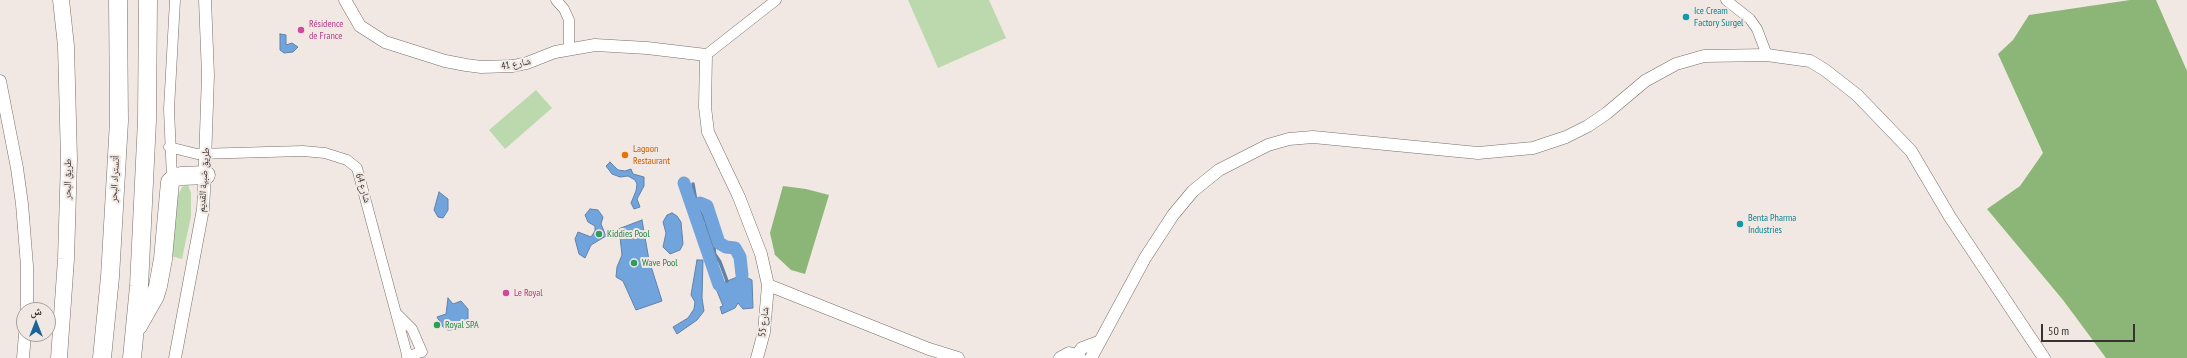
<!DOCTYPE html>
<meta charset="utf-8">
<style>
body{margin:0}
#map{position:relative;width:2187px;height:358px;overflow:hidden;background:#f2e8e3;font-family:"PT Sans Narrow","Noto Naskh Arabic",sans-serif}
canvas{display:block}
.north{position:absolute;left:16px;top:302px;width:40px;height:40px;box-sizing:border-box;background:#f2e8e3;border:1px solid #a7a09c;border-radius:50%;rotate:0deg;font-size:11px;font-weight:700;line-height:16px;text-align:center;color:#373331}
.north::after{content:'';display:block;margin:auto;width:14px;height:18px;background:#1c6397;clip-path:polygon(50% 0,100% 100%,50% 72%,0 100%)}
.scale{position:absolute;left:2041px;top:324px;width:94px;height:18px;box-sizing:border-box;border:2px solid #373331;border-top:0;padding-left:5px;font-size:12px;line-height:14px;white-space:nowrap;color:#373331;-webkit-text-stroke:3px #f2e8e3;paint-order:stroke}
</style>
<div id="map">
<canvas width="2187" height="358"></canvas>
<div class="north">ش</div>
<div class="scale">50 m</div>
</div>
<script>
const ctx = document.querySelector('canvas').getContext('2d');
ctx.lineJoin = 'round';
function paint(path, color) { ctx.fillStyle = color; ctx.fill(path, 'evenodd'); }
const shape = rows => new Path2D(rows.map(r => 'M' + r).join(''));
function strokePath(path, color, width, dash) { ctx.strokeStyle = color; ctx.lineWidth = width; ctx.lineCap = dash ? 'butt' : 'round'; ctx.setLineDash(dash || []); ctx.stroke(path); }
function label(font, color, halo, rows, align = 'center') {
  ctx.font = font + ' "PT Sans Narrow","Noto Naskh Arabic",sans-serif'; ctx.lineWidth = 4; ctx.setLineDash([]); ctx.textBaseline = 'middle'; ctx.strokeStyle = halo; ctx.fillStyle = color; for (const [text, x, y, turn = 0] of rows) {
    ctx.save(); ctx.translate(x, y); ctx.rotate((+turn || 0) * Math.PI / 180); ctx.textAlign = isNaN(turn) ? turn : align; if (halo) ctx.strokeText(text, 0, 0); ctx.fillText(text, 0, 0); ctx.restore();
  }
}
paint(shape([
 [908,0,989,0,1006,38,938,68],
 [536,90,552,108,505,149,489,130],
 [188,185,191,193,191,216,182,259,171,256,178,196,182,187]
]), '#bbd9ad');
paint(shape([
 [2130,0,2156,0,2187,71,2187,358,2106,358,2063,300,1987,209,2020,186,2043,153,1998,54,2013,40,2029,15],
 [783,186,806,189,829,195,805,274,791,270,775,255,770,233]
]), '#8bb677');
const water = shape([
 [280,34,286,35,286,45,292,43,298,47,293,52,284,53,280,50,280,34],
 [610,162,618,170,625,171,631,169,633,174,644,177,644,186,637,199,640,207,634,209,631,203,636,191,637,184,635,180,628,176,620,177,612,174,606,166,610,162],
 [439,192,448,199,448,210,443,218,438,217,434,210,439,192],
 [590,209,598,210,603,217,601,224,606,236,591,245,585,258,579,254,575,239,578,232,591,237,595,231,595,226,588,222,585,215,590,209],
 [672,213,677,216,681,222,683,244,680,250,670,254,663,247,666,233,663,222,667,215,672,213],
 [642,220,649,260,662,301,636,310,623,281,616,277,617,267,622,255,620,237,614,237,613,231,642,220],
 [697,260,703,260,702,298,704,311,697,320,677,334,673,327,688,318,694,309,695,302,691,295,697,260],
 [742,275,752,280,753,308,743,309,738,303,735,308,722,314,720,307,723,306,715,286,742,275],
 [448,298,453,304,461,301,468,309,468,322,461,329,448,330,443,327,437,317,446,314,448,298]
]);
paint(water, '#71a4dd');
strokePath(water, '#6082a9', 1);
strokePath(shape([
 [693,184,697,207,706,222,710,247,720,262,727,281],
 [688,185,693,195],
 [699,212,701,222,714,246,715,263,723,283]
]), '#6082a9', 3.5);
strokePath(shape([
 [684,183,719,285],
 [700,203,707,206,719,243,726,247,735,248,740,257,742,275]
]), '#71a4dd', 13);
const minor = shape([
 [556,0,564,9,569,20,569,49],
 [1726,0,1750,19,1757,29,1767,55],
 [706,55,776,0],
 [169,147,197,154,303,151,325,153,347,160,357,168,408,358],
 [172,179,169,109,175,0],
 [396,313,412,329,422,352,407,356]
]);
const tertiary = shape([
 [345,0,360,26,385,42,445,61,466,65,481,67,513,66,527,63,555,52,595,45,647,48,706,55,705,107,708,132,739,197,761,254,768,285,764,332,757,358],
 [0,81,17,168,22,204,27,266,27,310],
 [768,285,929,349,958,358],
 [1077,355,1082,348,1098,342],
 [23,358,25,334],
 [175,358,203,209,204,191,208,75,205,0],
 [1060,358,1069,353,1077,355,1080,358],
 [1091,358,1145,258,1173,215,1193,191,1219,170,1268,145,1289,139,1313,137,1478,153,1533,148,1566,137,1588,126,1607,113,1645,81,1676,64,1704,56,1767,55,1810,61,1825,70,1857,95,1911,151,1950,217,2044,358]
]);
const trunk = shape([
 [59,358,66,259,69,159,66,46,61,0]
]);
const motorway = shape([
 [138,326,155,296,158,286,163,259,170,182,175,177,182,176,206,175],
 [102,358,110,277,119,121,118,0],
 [132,358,139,286,147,120,148,0]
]);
strokePath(minor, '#786f6a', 11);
strokePath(tertiary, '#786f6a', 13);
strokePath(trunk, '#786f6a', 17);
strokePath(motorway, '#786f6a', 19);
strokePath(minor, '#fff', 10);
strokePath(tertiary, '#fff', 12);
strokePath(trunk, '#fff', 16);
strokePath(motorway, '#fff', 18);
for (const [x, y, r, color] of [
 [1686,17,4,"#0f9aa8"],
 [301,30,4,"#d1479c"],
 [625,155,4,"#e8710a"],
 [1740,224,4,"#0f9aa8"],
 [599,234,4,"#2e9e5b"],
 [634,263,4,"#2e9e5b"],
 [506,293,4,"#d1479c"],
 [437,325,4,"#2e9e5b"]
]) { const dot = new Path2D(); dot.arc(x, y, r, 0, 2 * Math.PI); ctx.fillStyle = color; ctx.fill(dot); strokePath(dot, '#f2e8e3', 1.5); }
label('10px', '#0d838f', '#f2e8e3', [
 ["Ice Cream",1694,11],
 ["Factory Surgel",1694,23],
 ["Benta Pharma",1748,218],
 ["Industries",1748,230]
], 'left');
label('10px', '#b23c85', '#f2e8e3', [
 ["Résidence",309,24],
 ["de France",309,36],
 ["Le Royal",514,293]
], 'left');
label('10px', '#373331', '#f2e8e3', [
 ["شارع 41",516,64,-10],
 ["طريق البحر",68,179,-89],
 ["أتستراد البحر",115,179,-87],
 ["طريق ضبية القديم",204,180,-86],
 ["شارع 64",363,188,73],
 ["شارع 55",764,322,-83]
]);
label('10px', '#c56008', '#f2e8e3', [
 ["Lagoon",633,149],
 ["Restaurant",633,161]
], 'left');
label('10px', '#27864d', '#f2e8e3', [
 ["Kiddies Pool",607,234],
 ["Wave Pool",642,263],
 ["Royal SPA",445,325]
], 'left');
</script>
